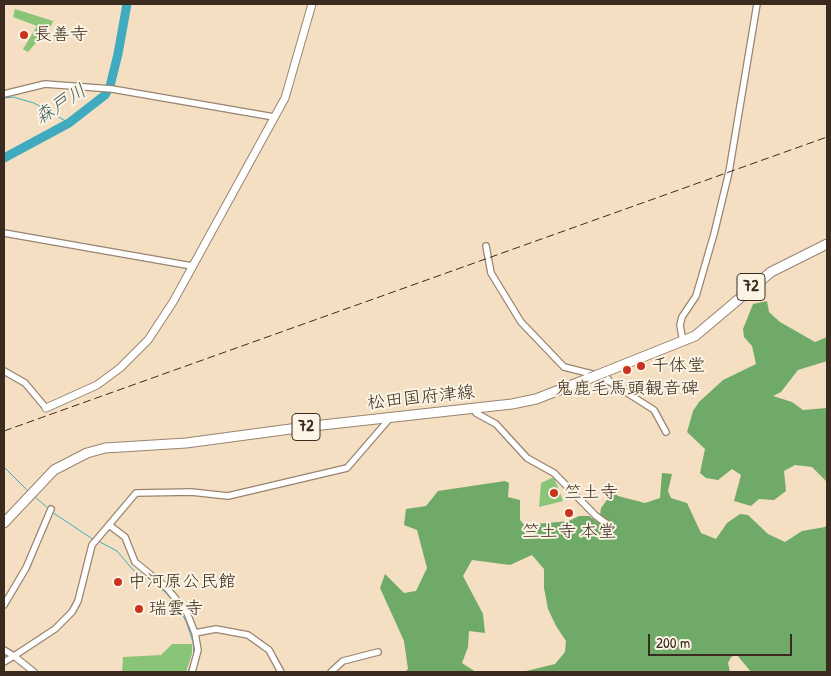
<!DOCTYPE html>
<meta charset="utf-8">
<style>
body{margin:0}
#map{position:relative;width:831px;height:676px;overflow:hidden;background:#f5dfc2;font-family:"Patrick Hand",sans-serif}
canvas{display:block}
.frame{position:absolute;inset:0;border:5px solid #3b2a1e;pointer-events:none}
.scale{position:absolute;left:648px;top:634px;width:144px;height:22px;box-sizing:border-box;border:2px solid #3b2a1e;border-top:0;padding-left:6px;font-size:15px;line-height:18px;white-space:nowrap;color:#3b2a1e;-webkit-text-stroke:4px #fcf5e5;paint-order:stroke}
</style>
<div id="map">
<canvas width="831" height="676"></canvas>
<div class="frame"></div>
<div class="scale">200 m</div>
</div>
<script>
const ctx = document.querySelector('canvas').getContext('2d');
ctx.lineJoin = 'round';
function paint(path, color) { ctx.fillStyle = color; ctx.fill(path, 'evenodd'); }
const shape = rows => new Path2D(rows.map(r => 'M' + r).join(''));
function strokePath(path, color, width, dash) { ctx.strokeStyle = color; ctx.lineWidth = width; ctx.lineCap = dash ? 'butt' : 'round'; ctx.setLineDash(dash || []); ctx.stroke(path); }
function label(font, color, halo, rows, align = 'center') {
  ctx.font = font + ' "Patrick Hand","Klee One",sans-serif'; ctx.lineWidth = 4; ctx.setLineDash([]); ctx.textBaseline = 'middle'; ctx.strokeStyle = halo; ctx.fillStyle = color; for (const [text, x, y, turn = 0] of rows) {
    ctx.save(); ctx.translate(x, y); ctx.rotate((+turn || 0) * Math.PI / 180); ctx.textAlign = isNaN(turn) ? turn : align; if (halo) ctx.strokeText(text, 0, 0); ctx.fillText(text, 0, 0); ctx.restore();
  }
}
paint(shape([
 [15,9,53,21,51,26,28,52,23,49,37,26,13,17],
 [554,477,563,501,539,507,541,483],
 [172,644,192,644,192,654,186,672,122,672,123,657,161,655]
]), '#8ac478');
paint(shape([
 [767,301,769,312,780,322,815,342,827,337,827,361,798,370,781,392,773,396,792,402,803,410,827,408,827,482,812,467,795,465,784,471,786,491,774,500,759,499,751,506,734,501,741,475,732,469,718,480,706,478,700,473,705,449,687,432,693,411,699,402,723,380,756,364,752,346,744,337,743,329,753,304],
 [662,473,672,474,668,491,671,498,687,503,701,533,716,539,727,523,740,514,748,515,768,534,785,542,802,531,825,527,827,524,827,672,751,672,737,655,731,657,728,663,730,672,522,672,555,664,565,652,566,641,556,626,548,609,544,588,544,569,532,555,510,565,472,560,463,576,483,614,485,633,469,631,468,647,462,663,476,672,405,672,408,669,404,641,380,588,385,574,404,593,416,591,427,568,417,530,404,525,406,509,426,506,438,491,505,481,509,483,508,497,520,500,520,520,524,525,569,521,579,516,589,516,599,523,601,508,613,492,618,496,645,503,660,498]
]), '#6faa68');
strokePath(shape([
 [4,98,13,97,34,103,69,123],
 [4,467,28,491],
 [35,497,49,509],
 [52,512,94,540],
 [98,541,117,551,134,571,164,591,175,603,186,621,193,642,194,655,188,672]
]), '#40abbf', 1);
strokePath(shape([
 [4,158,69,123,105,95,110,86,118,54,127,4]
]), '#40abbf', 9);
const minor = shape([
 [4,94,45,84,112,89,274,117],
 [4,233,192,266],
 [486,246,491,273,521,322,564,367,592,374,610,382],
 [683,342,680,325,682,317,696,296,714,234,729,172,757,4],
 [4,371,25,383,46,408],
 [608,379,610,382,654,410,666,432],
 [474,408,476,413,496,424,527,458,554,473,595,515,608,525],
 [109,525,125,537,135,562,167,588,187,613,195,633,198,650,192,672],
 [4,605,26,568,51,509],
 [195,633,216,629,248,635,269,650,281,672],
 [4,650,14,656,55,629,72,612,78,601,92,545,136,493,191,492,228,496,347,468,391,417],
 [4,662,14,656,34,672],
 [331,672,343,661,378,652]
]);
const tertiary = shape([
 [46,408,97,385,120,368,148,340,173,302,285,98,312,4]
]);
const primary = shape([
 [605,372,695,336,771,272,827,244],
 [4,523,54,470,87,453,105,448,186,443,313,426,512,404,536,399,590,378]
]);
strokePath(minor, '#988470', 8);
strokePath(tertiary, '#988470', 9);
strokePath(primary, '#988470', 11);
strokePath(minor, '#fff', 5.5);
strokePath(tertiary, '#fff', 7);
strokePath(primary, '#fff', 9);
strokePath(shape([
 [4,431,827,137]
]), '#3b2a1e', 1, [8, 4]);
const primaryBridge = shape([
 [590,378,605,372]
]);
strokePath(primaryBridge, '#988470', 11, []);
strokePath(primaryBridge, '#fff', 9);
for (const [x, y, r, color] of [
 [24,35,5,"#c8321e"],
 [641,366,5,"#c8321e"],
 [627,370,5,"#c8321e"],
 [554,493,5,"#c8321e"],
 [569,513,5,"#c8321e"],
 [118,582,5,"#c8321e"],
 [139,609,5,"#c8321e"]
]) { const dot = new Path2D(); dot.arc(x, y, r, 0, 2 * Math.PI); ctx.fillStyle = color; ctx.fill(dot); strokePath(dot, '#fcf5e5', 2); }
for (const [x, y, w] of [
 [751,287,28],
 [306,427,28]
]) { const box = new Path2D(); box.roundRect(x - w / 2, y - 13.5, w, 27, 4); ctx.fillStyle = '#fcf5e5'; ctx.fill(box); strokePath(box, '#3b2a1e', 1); }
label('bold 16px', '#3b2a1e', null, [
 ["72",751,287],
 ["72",306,427]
]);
label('18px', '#3b2a1e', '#fcf5e5', [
 ["長善寺",34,35],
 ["千体堂",651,366],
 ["鬼鹿毛馬頭観音碑",627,389,"center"],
 ["竺土寺",564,493],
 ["竺土寺 本堂",569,532,"center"],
 ["中河原公民館",128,582],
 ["瑞雲寺",149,609]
], 'left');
label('18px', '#3b2a1e', '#fcf5e5', [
 ["松田国府津線",421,398,-6]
]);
label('italic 19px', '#3d5e5e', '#fcf5e5', [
 ["森戸川",61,105,-33]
]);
</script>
